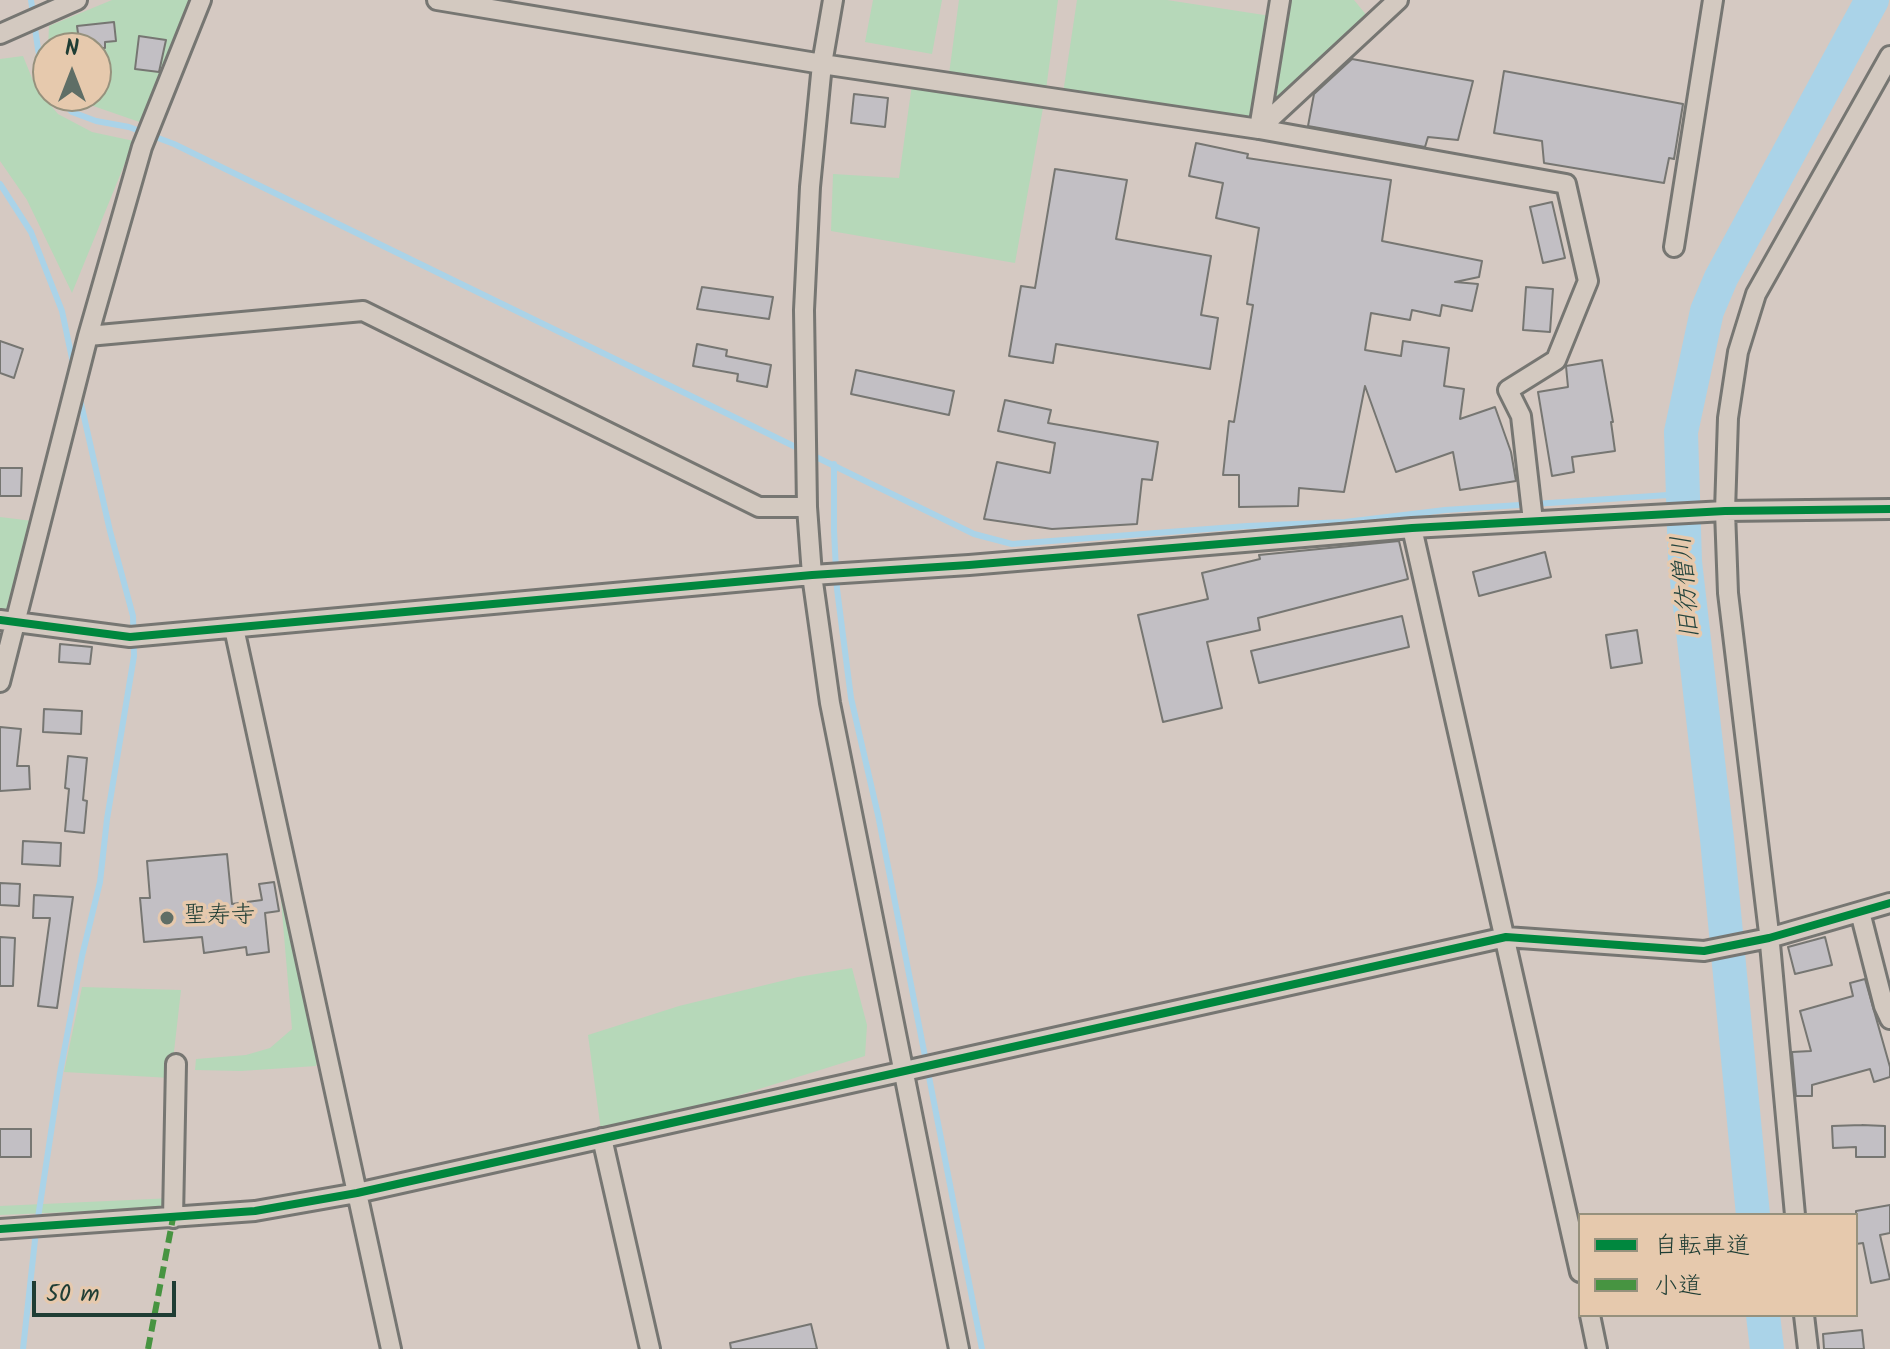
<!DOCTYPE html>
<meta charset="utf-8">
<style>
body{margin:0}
#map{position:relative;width:1890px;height:1349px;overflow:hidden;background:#d5c9c2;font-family:Kalam,"Klee One",sans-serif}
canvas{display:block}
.legend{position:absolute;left:1578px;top:1213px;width:280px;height:104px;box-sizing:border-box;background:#e6c9ad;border:2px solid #96917d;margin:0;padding:10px 14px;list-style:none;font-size:24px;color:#1f3d34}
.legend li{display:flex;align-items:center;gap:16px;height:40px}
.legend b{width:40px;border:2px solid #96917d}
.north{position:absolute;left:32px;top:32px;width:80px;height:80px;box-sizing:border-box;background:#e6c9ad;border:2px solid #96917d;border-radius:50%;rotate:0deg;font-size:22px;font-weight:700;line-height:32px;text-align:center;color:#1f3d34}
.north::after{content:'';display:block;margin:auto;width:28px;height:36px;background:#5f6e66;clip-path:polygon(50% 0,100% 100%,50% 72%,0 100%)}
.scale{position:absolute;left:32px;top:1281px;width:144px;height:36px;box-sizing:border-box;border:4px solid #1f3d34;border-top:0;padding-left:10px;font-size:24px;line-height:28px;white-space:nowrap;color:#1f3d34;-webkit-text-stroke:6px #e6c9ad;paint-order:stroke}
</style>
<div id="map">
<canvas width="1890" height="1349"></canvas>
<ul class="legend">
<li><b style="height:10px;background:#00873e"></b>自転車道</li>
<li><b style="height:10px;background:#479441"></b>小道</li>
</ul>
<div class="north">N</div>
<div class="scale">50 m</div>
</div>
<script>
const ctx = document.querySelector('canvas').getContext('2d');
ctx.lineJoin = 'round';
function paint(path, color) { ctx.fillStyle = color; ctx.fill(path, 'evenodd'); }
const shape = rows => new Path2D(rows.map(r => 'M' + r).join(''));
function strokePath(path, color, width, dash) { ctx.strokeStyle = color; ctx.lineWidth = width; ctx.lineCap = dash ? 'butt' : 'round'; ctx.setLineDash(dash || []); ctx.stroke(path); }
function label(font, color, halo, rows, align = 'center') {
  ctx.font = font + ' Kalam,"Klee One",sans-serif'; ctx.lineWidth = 7; ctx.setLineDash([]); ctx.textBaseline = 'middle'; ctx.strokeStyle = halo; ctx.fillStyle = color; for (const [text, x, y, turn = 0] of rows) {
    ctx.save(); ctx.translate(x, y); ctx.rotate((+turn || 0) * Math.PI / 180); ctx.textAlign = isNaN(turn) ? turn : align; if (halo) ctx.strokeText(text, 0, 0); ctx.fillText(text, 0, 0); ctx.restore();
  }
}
paint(shape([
 [112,0,193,0,151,126,76,100,73,96,96,96,96,48,48,50,49,26],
 [873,0,942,0,932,54,865,42],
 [959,0,1058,0,1045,97,1015,263,831,231,833,174,899,178,913,77,1032,94,949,74],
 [1077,0,1167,0,1277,17,1259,129,1062,100],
 [1281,0,1354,0,1373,23,1267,122],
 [23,56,36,88,58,114,92,132,134,141,72,293,27,200,0,161,0,59],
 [0,517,41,522,17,616,0,614],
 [279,877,320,1054,316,1066,241,1071,195,1070,196,1059,246,1055,270,1048,292,1029],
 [852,968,867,1025,865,1056,602,1138,588,1035,679,1006,798,977],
 [82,987,181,990,171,1078,64,1072],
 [173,1198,166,1208,0,1215,0,1206]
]), '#b6d8b9');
strokePath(shape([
 [31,0,38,49,44,80,48,85],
 [57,96,72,112,96,121,129,127,174,144,974,534,1012,544,1247,526,1345,522,1445,510,1683,494],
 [0,184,31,232,62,311,74,368],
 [834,464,834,531,837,589,851,698,878,815,982,1349],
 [23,1349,36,1231,60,1073,82,956,100,882,107,819,134,656,133,616,110,531,79,395]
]), '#aad3e8', 6);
strokePath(shape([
 [1753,1215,1717,839,1685,562,1681,432,1707,311,1721,278,1872,0],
 [1763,1315,1767,1349]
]), '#aad3e8', 34);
const building = shape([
 [114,22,116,41,105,42,105,48,80,48,77,26,114,22],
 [139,36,166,40,159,72,135,69,139,36],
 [1352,59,1473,81,1458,140,1428,137,1425,147,1308,126,1314,94,1352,59],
 [1504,71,1683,104,1674,159,1669,158,1664,183,1544,163,1542,141,1494,133,1504,71],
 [854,94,888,98,885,127,851,123,854,94],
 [1196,143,1248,154,1247,158,1391,180,1382,241,1482,261,1479,277,1455,282,1478,284,1472,311,1442,305,1440,316,1412,310,1410,320,1371,313,1365,350,1401,356,1403,341,1449,348,1444,386,1464,389,1460,419,1495,407,1511,452,1516,481,1460,490,1453,452,1396,472,1365,386,1344,492,1299,488,1298,506,1239,507,1239,475,1223,475,1229,421,1234,422,1253,305,1247,304,1259,228,1216,218,1223,183,1189,176,1196,143],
 [1055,169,1127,180,1116,239,1211,256,1201,315,1218,318,1210,369,1056,344,1053,363,1009,356,1021,286,1035,288,1055,169],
 [1552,202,1565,258,1543,263,1530,207,1552,202],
 [702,287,773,297,769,319,697,309,702,287],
 [1526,287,1553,289,1550,332,1523,330,1526,287],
 [0,341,23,349,14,378,0,373,0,341],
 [697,344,727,350,726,356,771,365,767,387,737,381,738,374,693,366,697,344],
 [1602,360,1613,422,1611,422,1615,451,1572,457,1574,472,1552,476,1538,392,1568,387,1566,366,1602,360],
 [856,370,954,391,949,415,851,394,856,370],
 [1005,400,1051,410,1048,423,1158,442,1152,480,1142,479,1137,524,1052,529,984,519,997,462,1050,473,1055,443,998,431,1005,400],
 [0,468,22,468,21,496,0,496,0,468],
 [1399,541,1408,579,1258,618,1260,630,1207,642,1222,708,1163,722,1138,615,1208,599,1202,573,1260,559,1259,555,1399,541],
 [1545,552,1551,577,1479,596,1473,572,1545,552],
 [1402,616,1409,647,1259,683,1251,651,1402,616],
 [1637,630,1642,663,1611,668,1606,635,1637,630],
 [60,644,92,647,90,664,59,662,60,644],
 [44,709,82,711,81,734,43,732,44,709],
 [0,727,21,729,17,766,29,766,30,789,0,791,0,727],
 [68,756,87,758,83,800,87,801,84,833,65,831,69,789,65,788,68,756],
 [23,841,61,843,60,866,22,864,23,841],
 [227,854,232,904,262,900,259,884,274,882,279,911,265,913,269,952,247,955,246,947,204,953,202,937,144,942,140,898,150,898,147,861,227,854],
 [0,883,20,884,19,906,0,905,0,883],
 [34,895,73,897,57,1008,38,1006,50,918,33,918,34,895],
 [0,937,15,938,13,986,0,986,0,937],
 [1825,937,1832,965,1795,974,1788,947,1825,937],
 [1865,979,1890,1067,1890,1077,1874,1082,1870,1069,1812,1085,1812,1096,1796,1096,1792,1052,1811,1051,1800,1011,1853,996,1850,983,1865,979],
 [1862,1125,1885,1126,1885,1157,1856,1157,1856,1147,1833,1148,1832,1126,1862,1125],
 [0,1129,31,1129,31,1157,0,1157,0,1129],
 [1890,1205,1890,1233,1880,1235,1890,1279,1871,1283,1863,1243,1856,1244,1856,1211,1890,1205],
 [811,1324,817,1349,731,1349,730,1343,811,1324],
 [1862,1330,1864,1349,1824,1349,1823,1334,1862,1330]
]);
paint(building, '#c2bfc4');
strokePath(building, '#767672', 2);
const minor = shape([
 [437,0,822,64,1259,129,1566,184,1588,281,1556,360,1508,390,1521,416,1533,521],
 [833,0,822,64,810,187,804,310,807,507,812,575,830,703,959,1349],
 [0,34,77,0],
 [1259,129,1398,0],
 [1259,129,1280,0],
 [1674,247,1713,0],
 [88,336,363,311,759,507,807,507],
 [1412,528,1580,1272],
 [0,620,130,637,812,575,969,565,1412,528,1725,511,1890,509],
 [234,628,391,1349],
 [0,682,88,336,142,147,201,0],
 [1860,912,1884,1006,1890,1019],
 [602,1138,650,1349],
 [1795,1215,1769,933,1728,593,1725,511,1728,418,1738,352,1756,294,1890,56],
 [173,1218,176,1064],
 [0,1229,255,1211,357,1193,1506,937,1704,951,1769,938,1890,903],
 [1590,1315,1597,1349],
 [1804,1315,1808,1349]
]);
strokePath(minor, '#767672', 24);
strokePath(minor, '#d3c9c0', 18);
strokePath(shape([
 [148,1349,173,1218]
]), '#479441', 6, [12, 6]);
strokePath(shape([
 [0,620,130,637,812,575,969,565,1412,528,1725,511,1890,509],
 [0,1229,255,1211,357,1193,1506,937,1704,951,1769,938,1890,903]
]), '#00873e', 8);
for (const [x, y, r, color] of [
 [167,918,8,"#5f6e66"]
]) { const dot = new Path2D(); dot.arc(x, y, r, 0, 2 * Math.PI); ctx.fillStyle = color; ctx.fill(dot); strokePath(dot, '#e6c9ad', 3); }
label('24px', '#1f3d34', '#e6c9ad', [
 ["聖寿寺",183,918]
], 'left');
label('italic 26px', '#25453e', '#e6c9ad', [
 ["旧彷僧川",1689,587,-95]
]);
</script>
